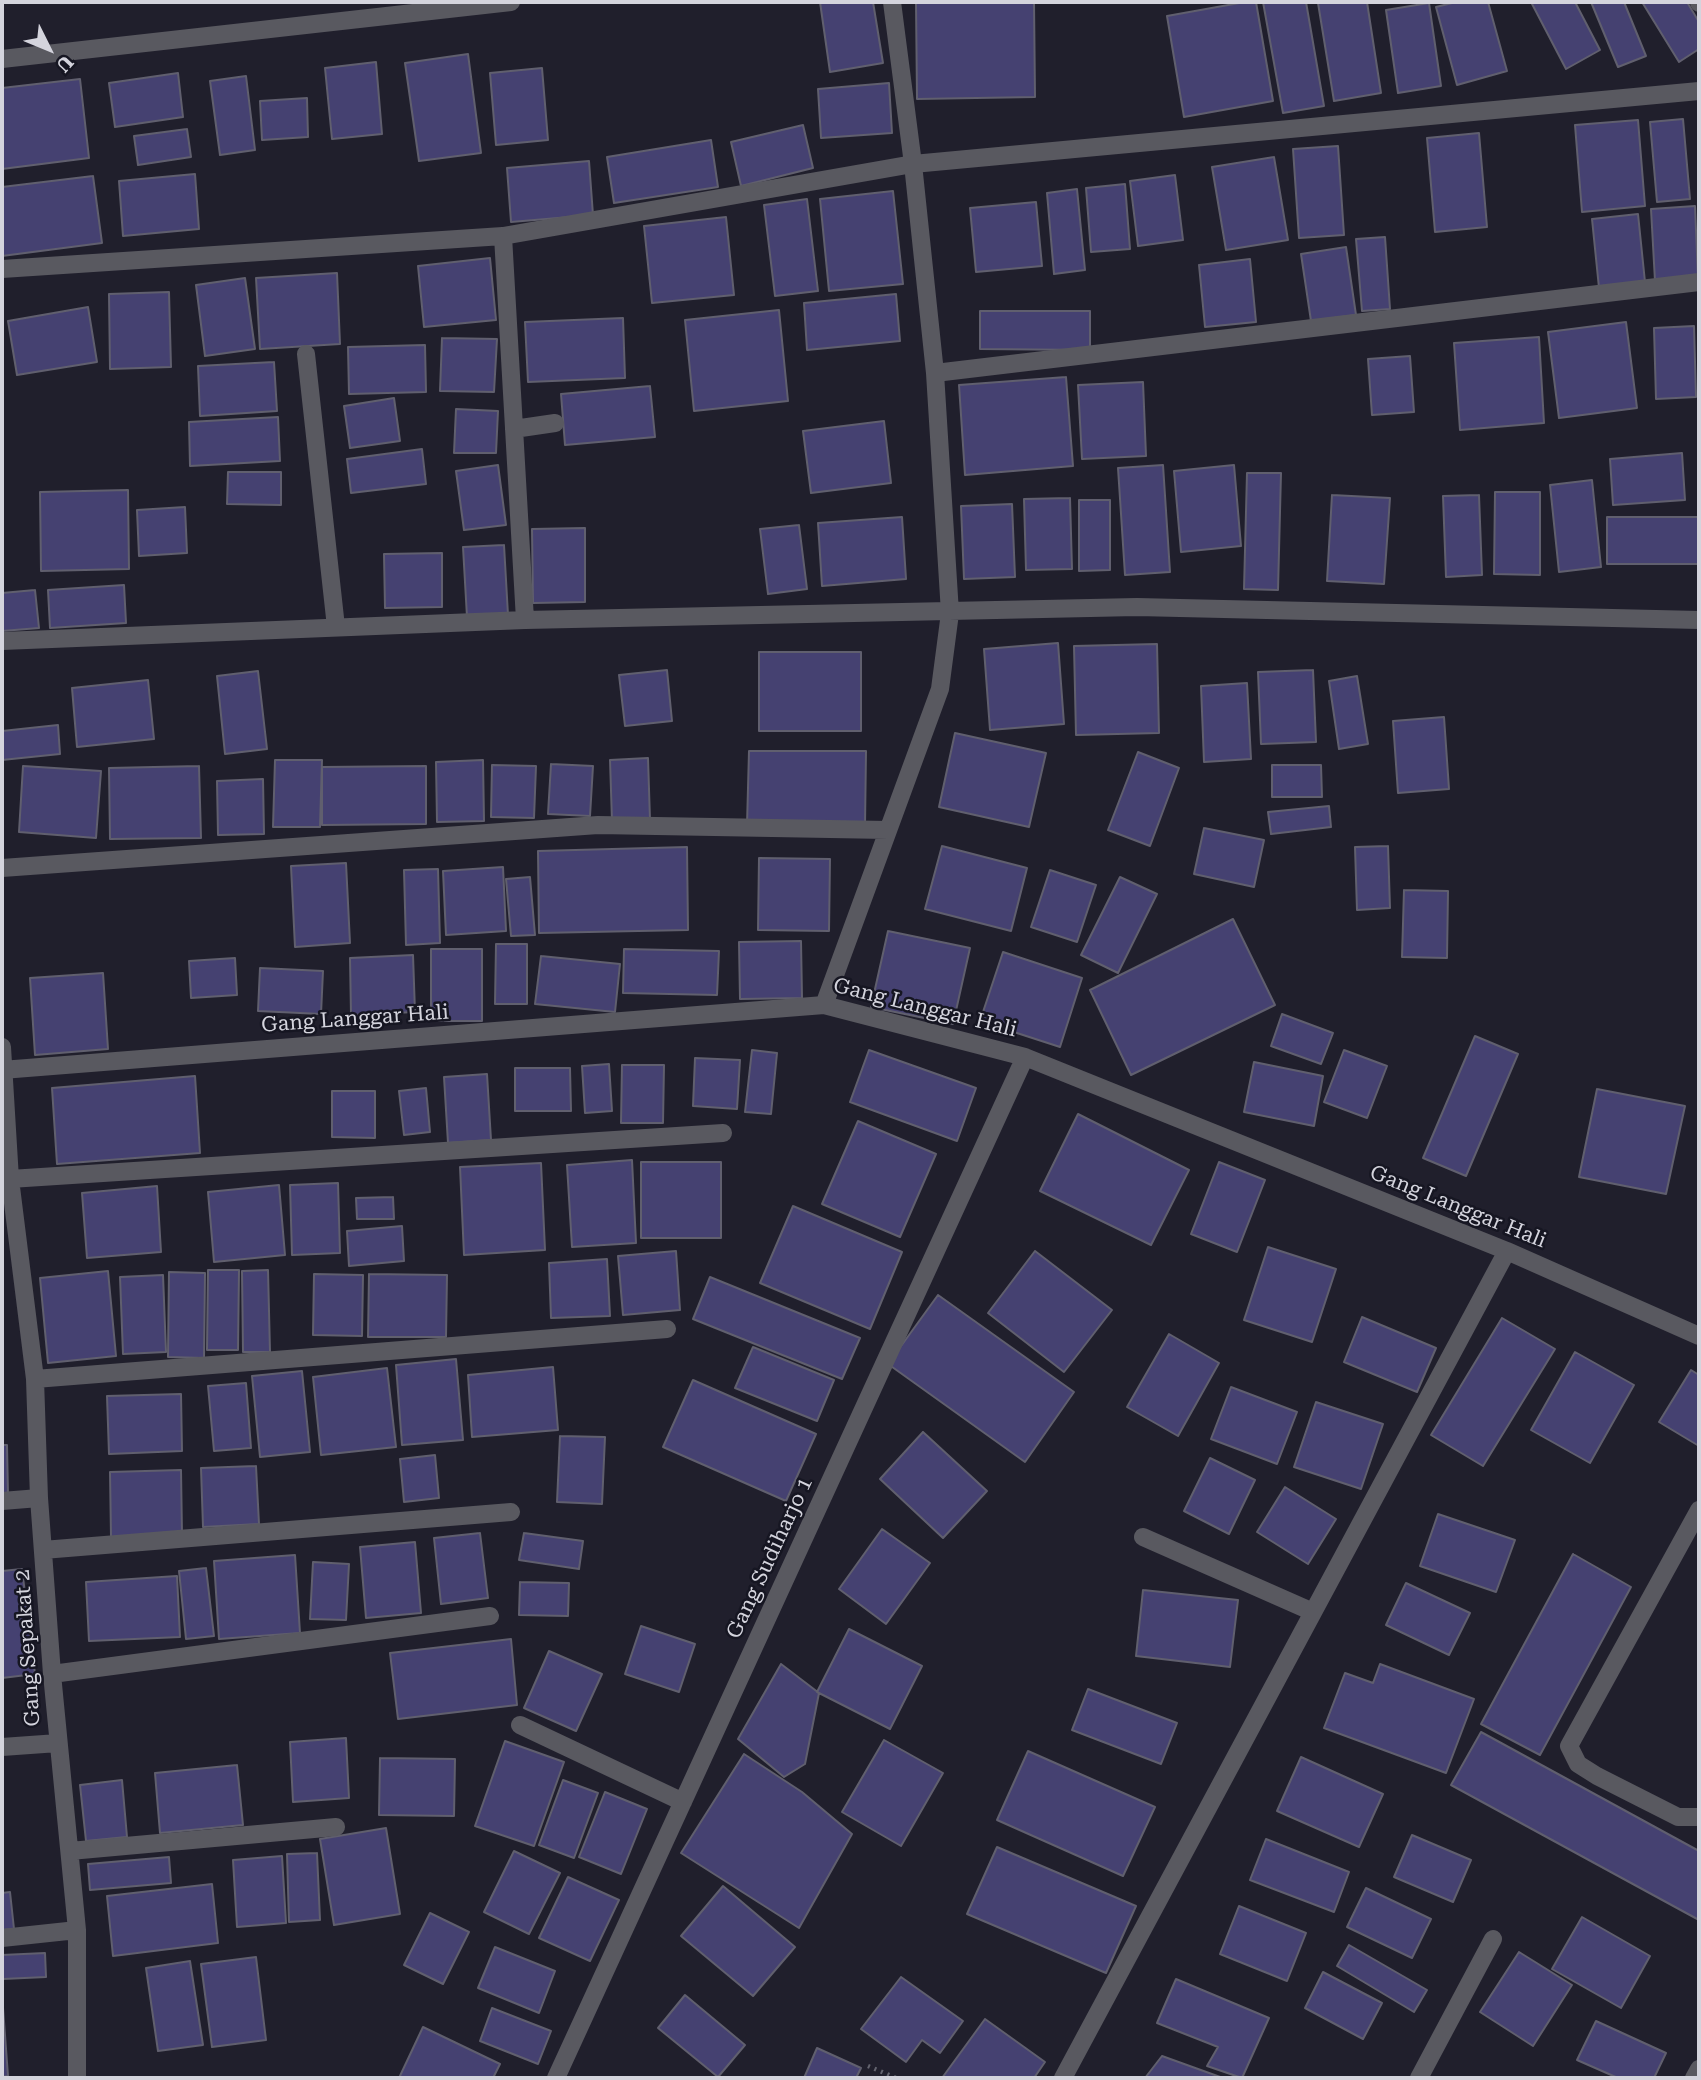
<!DOCTYPE html>
<style>
body{margin:0}
#map{position:relative;width:1701px;height:2080px;overflow:hidden;background:#201f2c;font-family:"Roboto Serif",serif}
canvas{display:block}
.frame{position:absolute;inset:0;border:4px solid #d4d4dd;pointer-events:none}
.north{position:absolute;left:14px;top:14px;width:70px;height:70px;-webkit-text-stroke:5px #161622;paint-order:stroke;rotate:133deg;font-size:19px;font-weight:700;line-height:28px;text-align:center;color:#d4d4dd}
.north::after{content:'';display:block;margin:auto;width:24px;height:32px;background:#d4d4dd;clip-path:polygon(50% 0,100% 100%,50% 72%,0 100%)}
</style>
<div id="map">
<canvas width="1701" height="2080"></canvas>
<div class="frame"></div>
<div class="north">U</div>
</div>
<script>
const ctx = document.querySelector('canvas').getContext('2d');
ctx.lineJoin = 'round';
function paint(path, color) { ctx.fillStyle = color; ctx.fill(path, 'evenodd'); }
const shape = rows => new Path2D(rows.map(r => 'M' + r).join(''));
function strokePath(path, color, width, dash) { ctx.strokeStyle = color; ctx.lineWidth = width; ctx.lineCap = dash ? 'butt' : 'round'; ctx.setLineDash(dash || []); ctx.stroke(path); }
function label(font, color, halo, rows, align = 'center') {
  ctx.font = font + ' "Roboto Serif",serif'; ctx.lineWidth = 5; ctx.setLineDash([]); ctx.textBaseline = 'middle'; ctx.strokeStyle = halo; ctx.fillStyle = color; for (const [text, x, y, turn = 0] of rows) {
    ctx.save(); ctx.translate(x, y); ctx.rotate((+turn || 0) * Math.PI / 180); ctx.textAlign = isNaN(turn) ? turn : align; if (halo) ctx.strokeText(text, 0, 0); ctx.fillText(text, 0, 0); ctx.restore();
  }
}
const building = shape([
 [820,2,873,2,883,63,830,72,820,2],
 [916,2,1034,2,1035,97,917,99,916,2],
 [1245,2,1256,2,1273,101,1184,117,1167,16,1245,2],
 [1263,2,1306,2,1324,106,1283,113,1263,2],
 [1367,2,1381,93,1334,101,1318,3,1367,2],
 [1456,2,1488,2,1507,71,1457,85,1436,7,1456,2],
 [1531,2,1575,2,1600,50,1566,69,1531,2],
 [1591,2,1624,2,1646,56,1618,67,1591,2],
 [1642,2,1687,2,1699,22,1699,49,1679,62,1642,2],
 [1429,3,1441,86,1398,93,1386,10,1429,3],
 [468,54,481,153,419,161,405,63,468,54],
 [376,62,382,134,332,139,325,68,376,62],
 [542,68,548,140,496,145,490,73,542,68],
 [178,73,183,117,115,127,109,83,178,73],
 [246,76,255,150,220,155,210,81,246,76],
 [80,79,89,158,2,169,2,88,80,79],
 [889,83,892,133,821,138,818,89,889,83],
 [307,98,308,137,262,140,260,101,307,98],
 [1683,119,1690,199,1657,202,1650,122,1683,119],
 [1638,120,1645,206,1582,212,1575,125,1638,120],
 [803,125,813,168,741,186,731,142,803,125],
 [187,129,191,157,138,165,134,136,187,129],
 [1479,133,1487,227,1435,232,1427,138,1479,133],
 [711,140,718,187,614,203,607,157,711,140],
 [1338,146,1344,235,1299,238,1293,149,1338,146],
 [1274,157,1288,240,1226,250,1212,167,1274,157],
 [589,161,593,215,511,222,507,168,589,161],
 [195,174,199,229,123,236,119,181,195,174],
 [1175,175,1183,240,1138,246,1130,181,1175,175],
 [93,176,102,243,2,256,2,187,93,176],
 [1125,184,1130,249,1091,252,1086,188,1125,184],
 [1077,189,1085,270,1054,274,1047,193,1077,189],
 [893,191,903,284,829,291,820,199,893,191],
 [807,199,818,291,775,296,764,205,807,199],
 [1036,202,1042,266,976,272,970,208,1036,202],
 [1695,206,1698,279,1655,281,1651,209,1695,206],
 [1638,214,1645,282,1599,288,1592,219,1638,214],
 [726,217,734,295,652,303,644,226,726,217],
 [1385,237,1390,309,1362,311,1356,239,1385,237],
 [1346,247,1356,315,1311,321,1301,254,1346,247],
 [490,258,496,320,424,327,418,266,490,258],
 [1250,259,1256,322,1205,327,1199,265,1250,259],
 [337,273,340,344,260,349,256,278,337,273],
 [245,278,255,349,205,356,196,285,245,278],
 [169,292,171,367,110,369,109,294,169,292],
 [896,294,900,341,807,350,804,303,896,294],
 [88,307,97,362,17,375,8,321,88,307],
 [779,310,788,401,694,411,685,320,779,310],
 [980,311,1090,311,1090,350,980,349,980,311],
 [623,318,625,378,528,382,525,322,623,318],
 [1626,322,1637,408,1559,418,1548,332,1626,322],
 [1694,326,1696,397,1656,399,1654,328,1694,326],
 [1539,337,1544,423,1460,430,1454,343,1539,337],
 [442,338,497,339,494,392,440,391,442,338],
 [425,345,426,392,349,394,348,347,425,345],
 [1410,356,1414,412,1372,415,1368,359,1410,356],
 [274,362,277,411,200,416,198,366,274,362],
 [1066,377,1073,466,965,475,959,385,1066,377],
 [1143,382,1146,456,1082,459,1078,385,1143,382],
 [650,386,655,437,565,445,561,394,650,386],
 [394,398,400,441,350,448,344,406,394,398],
 [456,409,498,411,496,453,454,453,456,409],
 [278,417,280,461,190,466,189,422,278,417],
 [884,421,891,483,811,493,803,431,884,421],
 [422,449,426,484,351,493,347,459,422,449],
 [1682,453,1685,500,1613,505,1610,459,1682,453],
 [498,465,506,525,464,530,456,471,498,465],
 [1163,465,1170,572,1125,575,1118,468,1163,465],
 [1234,465,1241,546,1181,552,1174,471,1234,465],
 [228,472,281,472,281,505,227,504,228,472],
 [1247,473,1281,473,1278,590,1244,589,1247,473],
 [1592,480,1601,567,1559,572,1550,485,1592,480],
 [128,490,129,569,41,571,40,492,128,490],
 [1495,492,1540,492,1540,575,1494,574,1495,492],
 [1332,495,1390,498,1384,584,1327,581,1332,495],
 [1479,495,1482,575,1446,577,1443,496,1479,495],
 [1070,498,1072,569,1026,570,1024,499,1070,498],
 [1079,500,1110,500,1110,570,1079,571,1079,500],
 [1012,504,1015,577,964,579,961,506,1012,504],
 [185,507,187,553,139,556,137,510,185,507],
 [902,517,906,579,822,586,818,523,902,517],
 [1607,517,1699,517,1699,564,1607,564,1607,517],
 [799,525,807,589,768,594,760,529,799,525],
 [585,528,585,602,533,603,532,529,585,528],
 [504,545,508,615,467,617,463,547,504,545],
 [442,553,442,607,385,608,384,554,442,553],
 [124,585,126,623,50,628,48,590,124,585],
 [35,590,39,628,2,631,2,593,35,590],
 [1058,643,1064,724,990,730,984,649,1058,643],
 [1157,644,1159,733,1076,735,1074,646,1157,644],
 [759,652,861,652,861,731,759,731,759,652],
 [667,670,672,721,625,726,619,675,667,670],
 [1313,670,1316,742,1261,744,1258,672,1313,670],
 [258,671,267,749,225,754,217,676,258,671],
 [1357,676,1368,744,1339,749,1329,681,1357,676],
 [148,680,154,739,77,747,72,688,148,680],
 [1247,683,1251,759,1204,762,1201,686,1247,683],
 [1444,717,1449,789,1398,793,1393,721,1444,717],
 [58,725,60,754,2,760,2,731,58,725],
 [955,733,1046,753,1029,827,939,807,955,733],
 [749,751,866,751,865,826,747,825,749,751],
 [1138,752,1179,768,1150,846,1108,830,1138,752],
 [648,758,650,820,612,821,610,760,648,758],
 [275,760,322,760,320,827,273,827,275,760],
 [483,760,484,821,437,822,436,762,483,760],
 [551,764,593,766,590,816,548,814,551,764],
 [492,765,536,766,534,818,491,817,492,765],
 [1272,765,1321,765,1322,797,1272,797,1272,765],
 [23,766,101,771,96,838,19,832,23,766],
 [199,766,201,838,110,839,109,768,199,766],
 [426,766,426,824,322,825,322,767,426,766],
 [263,779,264,834,218,835,217,781,263,779],
 [1329,806,1331,827,1271,834,1268,812,1329,806],
 [1204,828,1264,840,1254,887,1194,874,1204,828],
 [942,846,1027,868,1011,931,925,909,942,846],
 [1388,846,1390,908,1357,910,1355,847,1388,846],
 [687,847,688,930,539,933,538,851,687,847],
 [759,858,830,859,829,931,758,930,759,858],
 [346,863,350,943,295,947,291,866,346,863],
 [503,867,506,931,446,935,443,871,503,867],
 [438,869,440,943,406,945,404,870,438,869],
 [1050,870,1096,885,1077,942,1031,927,1050,870],
 [530,877,535,935,511,936,506,879,530,877],
 [1120,877,1157,894,1118,973,1081,955,1120,877],
 [1404,890,1448,891,1447,958,1402,957,1404,890],
 [1233,919,1275,1005,1131,1075,1090,990,1233,919],
 [888,931,970,948,953,1024,871,1007,888,931],
 [801,941,802,998,740,999,739,942,801,941],
 [496,944,527,944,527,1004,495,1004,496,944],
 [431,949,482,949,482,1021,431,1021,431,949],
 [624,949,719,951,717,995,623,993,624,949],
 [1003,952,1082,978,1060,1047,980,1021,1003,952],
 [413,955,415,1012,351,1015,350,958,413,955],
 [541,956,620,964,615,1012,535,1004,541,956],
 [235,958,237,995,191,998,189,961,235,958],
 [260,968,323,971,321,1014,258,1011,260,968],
 [103,973,108,1049,35,1055,30,978,103,973],
 [1282,1014,1333,1033,1321,1064,1271,1046,1282,1014],
 [1475,1036,1518,1054,1466,1176,1423,1158,1475,1036],
 [752,1050,777,1053,771,1114,745,1112,752,1050],
 [869,1050,976,1088,957,1141,850,1102,869,1050],
 [1344,1050,1387,1066,1367,1118,1324,1102,1344,1050],
 [695,1058,740,1060,737,1109,693,1106,695,1058],
 [1254,1062,1323,1076,1314,1126,1244,1112,1254,1062],
 [609,1064,612,1111,585,1113,582,1066,609,1064],
 [622,1065,664,1065,663,1123,621,1123,622,1065],
 [515,1068,570,1068,571,1111,515,1111,515,1068],
 [487,1074,491,1140,448,1143,444,1077,487,1074],
 [195,1076,200,1153,57,1164,52,1088,195,1076],
 [426,1088,430,1132,404,1135,399,1091,426,1088],
 [1597,1089,1685,1106,1666,1194,1579,1177,1597,1089],
 [332,1091,375,1091,375,1138,332,1137,332,1091],
 [1078,1114,1189,1170,1151,1245,1040,1191,1078,1114],
 [858,1121,936,1154,900,1237,822,1204,858,1121],
 [632,1160,636,1243,572,1247,567,1165,632,1160],
 [641,1162,721,1162,721,1238,641,1238,641,1162],
 [1219,1162,1265,1180,1237,1252,1191,1234,1219,1162],
 [541,1163,545,1250,464,1255,460,1167,541,1163],
 [338,1183,340,1253,292,1255,290,1185,338,1183],
 [279,1185,285,1255,214,1262,208,1192,279,1185],
 [157,1186,161,1252,87,1258,82,1193,157,1186],
 [393,1197,394,1219,357,1219,356,1198,393,1197],
 [793,1206,902,1252,870,1329,760,1283,793,1206],
 [402,1226,404,1261,349,1266,347,1231,402,1226],
 [1268,1247,1336,1269,1312,1342,1244,1320,1268,1247],
 [676,1251,680,1310,623,1315,618,1256,676,1251],
 [1035,1251,1112,1310,1064,1372,988,1313,1035,1251],
 [607,1259,610,1316,551,1318,549,1263,607,1259],
 [208,1270,239,1270,238,1350,207,1350,208,1270],
 [268,1270,270,1352,243,1352,242,1271,268,1270],
 [108,1271,116,1356,48,1363,40,1278,108,1271],
 [169,1272,205,1273,204,1358,168,1357,169,1272],
 [314,1274,363,1275,362,1336,313,1335,314,1274],
 [369,1274,447,1275,446,1337,368,1337,369,1274],
 [163,1275,166,1352,123,1354,120,1277,163,1275],
 [710,1277,860,1338,842,1379,693,1319,710,1277],
 [938,1295,1074,1392,1025,1462,888,1364,938,1295],
 [1362,1317,1436,1348,1417,1392,1344,1362,1362,1317],
 [1502,1318,1555,1349,1483,1466,1431,1435,1502,1318],
 [1169,1334,1219,1363,1178,1436,1127,1407,1169,1334],
 [753,1347,834,1380,817,1421,735,1388,753,1347],
 [1575,1352,1634,1385,1590,1463,1531,1430,1575,1352],
 [456,1359,463,1440,402,1445,396,1365,456,1359],
 [553,1367,558,1430,472,1437,468,1375,553,1367],
 [387,1368,396,1447,321,1455,313,1377,387,1368],
 [1691,1370,1699,1375,1699,1446,1659,1422,1691,1370],
 [302,1371,310,1452,260,1457,252,1376,302,1371],
 [693,1380,816,1434,786,1501,663,1447,693,1380],
 [246,1383,251,1448,214,1451,208,1386,246,1383],
 [1231,1387,1297,1412,1277,1464,1211,1439,1231,1387],
 [181,1394,182,1451,109,1454,107,1396,181,1394],
 [1316,1402,1383,1424,1361,1489,1294,1467,1316,1402],
 [923,1432,987,1491,943,1538,880,1479,923,1432],
 [560,1436,605,1437,602,1504,557,1502,560,1436],
 [2,1445,7,1445,8,1495,2,1496,2,1445],
 [435,1455,439,1498,404,1502,400,1459,435,1455],
 [1210,1458,1255,1480,1229,1534,1184,1511,1210,1458],
 [256,1466,259,1524,203,1527,201,1468,256,1466],
 [181,1470,182,1535,111,1537,110,1472,181,1470],
 [1285,1487,1336,1519,1308,1564,1257,1532,1285,1487],
 [1438,1514,1515,1540,1496,1592,1420,1566,1438,1514],
 [882,1529,930,1563,886,1624,839,1589,882,1529],
 [480,1533,488,1598,441,1604,434,1538,480,1533],
 [524,1533,583,1541,579,1569,519,1560,524,1533],
 [415,1542,421,1613,366,1618,360,1547,415,1542],
 [1573,1554,1631,1587,1540,1755,1481,1724,1573,1554],
 [295,1555,300,1633,219,1639,214,1561,295,1555],
 [313,1562,349,1564,346,1620,310,1619,313,1562],
 [206,1568,214,1636,186,1639,179,1571,206,1568],
 [22,1569,35,1674,2,1678,2,1571,22,1569],
 [177,1576,180,1637,89,1641,86,1582,177,1576],
 [520,1582,569,1583,568,1616,519,1615,520,1582],
 [1406,1583,1470,1613,1449,1655,1386,1625,1406,1583],
 [1143,1590,1238,1600,1230,1667,1136,1656,1143,1590],
 [641,1626,695,1644,679,1692,625,1674,641,1626],
 [849,1629,922,1666,890,1729,817,1692,849,1629],
 [511,1639,517,1705,398,1719,390,1653,511,1639],
 [549,1651,602,1674,576,1731,524,1708,549,1651],
 [781,1664,819,1693,805,1764,784,1777,738,1739,781,1664],
 [1380,1664,1474,1699,1446,1773,1324,1728,1345,1673,1373,1683,1380,1664],
 [1088,1689,1177,1723,1161,1764,1072,1730,1088,1689],
 [1481,1732,1699,1851,1699,1920,1451,1785,1481,1732],
 [346,1738,349,1798,293,1802,290,1742,346,1738],
 [884,1740,943,1773,901,1846,842,1812,884,1740],
 [505,1741,564,1762,534,1846,475,1826,505,1741],
 [1028,1751,1155,1807,1123,1876,997,1820,1028,1751],
 [744,1754,802,1792,852,1834,799,1928,681,1853,744,1754],
 [1301,1757,1383,1794,1359,1847,1277,1811,1301,1757],
 [380,1758,455,1759,454,1816,379,1815,380,1758],
 [237,1765,243,1825,160,1833,155,1773,237,1765],
 [122,1780,127,1837,86,1841,80,1785,122,1780],
 [563,1780,598,1793,574,1858,539,1845,563,1780],
 [605,1792,647,1809,621,1874,579,1857,605,1792],
 [386,1828,400,1914,334,1925,320,1839,386,1828],
 [1412,1835,1471,1860,1453,1902,1394,1877,1412,1835],
 [1266,1839,1349,1872,1334,1912,1250,1880,1266,1839],
 [997,1847,1136,1906,1106,1973,967,1914,997,1847],
 [514,1851,560,1873,529,1934,484,1912,514,1851],
 [317,1853,320,1920,289,1922,287,1854,317,1853],
 [282,1856,286,1923,237,1927,233,1860,282,1856],
 [169,1857,171,1883,90,1890,88,1864,169,1857],
 [568,1877,619,1900,590,1961,539,1938,568,1877],
 [212,1884,218,1943,113,1956,107,1896,212,1884],
 [723,1886,795,1947,753,1996,681,1936,723,1886],
 [1366,1888,1431,1919,1412,1958,1347,1927,1366,1888],
 [10,1892,14,1929,2,1930,2,1893,10,1892],
 [1239,1906,1306,1933,1287,1981,1220,1954,1239,1906],
 [430,1913,469,1932,443,1984,404,1965,430,1913],
 [1582,1917,1650,1956,1621,2008,1552,1969,1582,1917],
 [1349,1945,1427,1990,1414,2012,1337,1966,1349,1945],
 [495,1947,555,1971,539,2013,478,1988,495,1947],
 [1519,1952,1572,1985,1533,2046,1480,2012,1519,1952],
 [45,1953,46,1977,3,1979,2,1955,45,1953],
 [256,1957,266,2040,212,2047,201,1964,256,1957],
 [190,1961,203,2045,158,2051,146,1968,190,1961],
 [1323,1972,1382,2003,1363,2039,1305,2008,1323,1972],
 [901,1977,963,2021,940,2053,922,2040,906,2062,861,2029,901,1977],
 [1176,1979,1269,2018,1242,2078,1207,2066,1218,2047,1157,2023,1176,1979],
 [2,1994,8,2076,2,2077,2,1994],
 [685,1995,745,2045,718,2077,658,2028,685,1995],
 [492,2008,551,2031,538,2064,480,2041,492,2008],
 [985,2019,1045,2062,1034,2078,942,2078,985,2019],
 [1596,2021,1666,2053,1654,2078,1618,2078,1577,2060,1596,2021],
 [423,2027,500,2064,493,2078,399,2078,423,2027],
 [817,2048,861,2068,856,2078,804,2078,817,2048],
 [1162,2056,1223,2078,1145,2078,1162,2056]
]);
paint(building, '#454171');
strokePath(building, '#605f6e', 2);
strokePath(shape([
 [868,2066,896,2078]
]), '#64646f', 4.5, [2, 5]);
strokePath(shape([
 [1699,2,1699,3],
 [2,59,511,2],
 [503,236,525,620,1137,607,1699,620],
 [2,269,503,236,913,164,1699,91],
 [306,354,336,627],
 [935,373,1699,282],
 [514,429,555,423],
 [2,641,525,620],
 [2,868,598,825,888,830],
 [824,1005,940,689,950,613,935,373,913,164,892,2],
 [2,1047,10,1179,35,1379,39,1498,52,1674,77,1930,77,2078],
 [2,1070,824,1005,1025,1057,1507,1251,1699,1336],
 [10,1179,723,1133],
 [35,1379,667,1329],
 [2,1501,39,1498],
 [1699,1510,1569,1746,1578,1764,1597,1776,1678,1817,1699,1817],
 [1143,1537,1313,1612],
 [43,1550,511,1512],
 [52,1674,490,1616],
 [520,1725,683,1802],
 [2,1747,58,1743],
 [70,1851,336,1827],
 [2,1938,77,1930],
 [556,2078,1025,1057],
 [1063,2078,1507,1251],
 [1419,2078,1493,1939],
 [1694,2078,1699,2069]
]), '#595960', 18);
label('21px', '#d4d4dd', '#161622', [
 ["Gang Langgar Hali",925,1008,14],
 ["Gang Langgar Hali",355,1019,-4],
 ["Gang Langgar Hali",1458,1207,22],
 ["Gang Sudiharjo 1",770,1558,-65],
 ["Gang Sepakat 2",28,1648,-94]
]);
</script>
